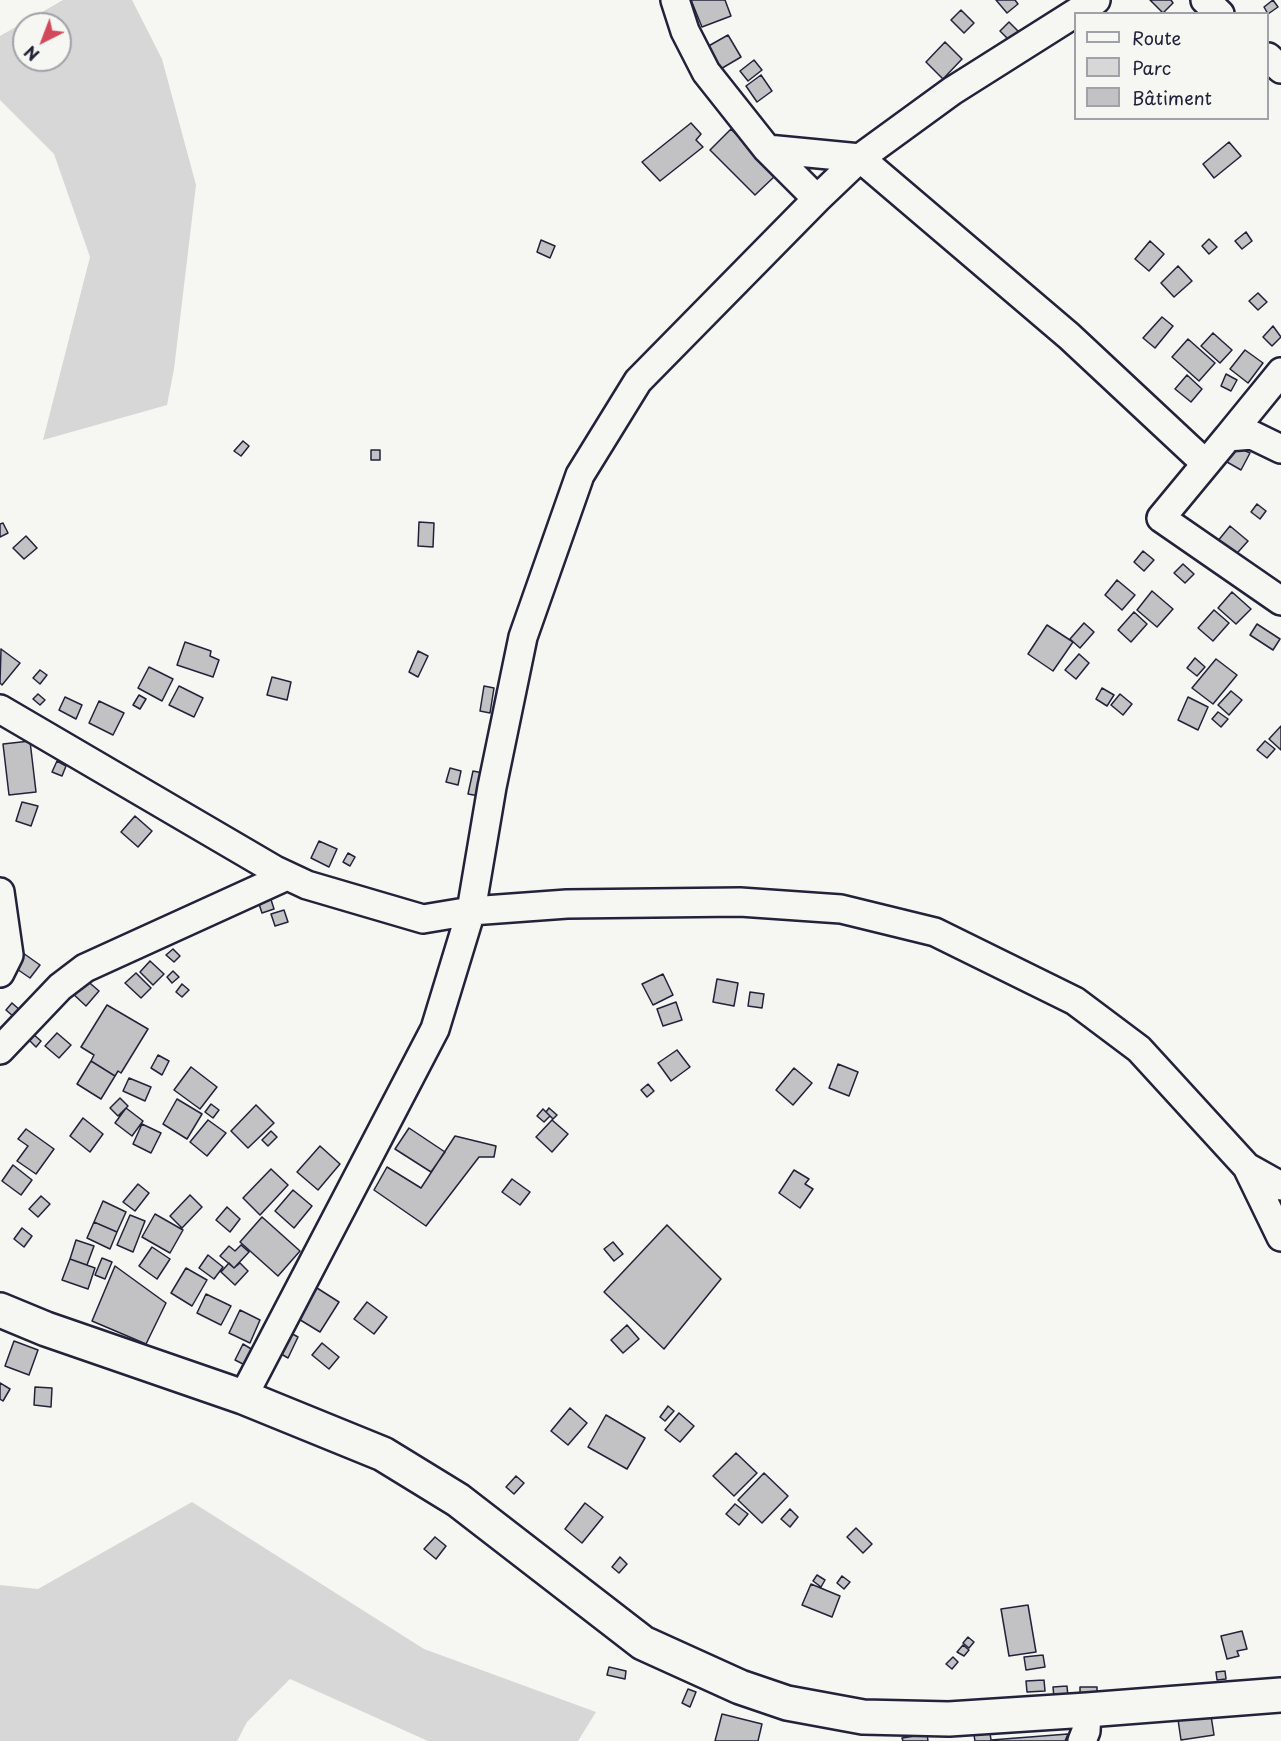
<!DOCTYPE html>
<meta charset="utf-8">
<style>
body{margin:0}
#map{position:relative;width:1281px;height:1741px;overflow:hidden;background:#f6f6f2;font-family:"Playpen Sans",sans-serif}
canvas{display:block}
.legend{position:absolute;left:1074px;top:12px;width:195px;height:108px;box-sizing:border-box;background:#f6f6f2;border:2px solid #a1a1a9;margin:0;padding:8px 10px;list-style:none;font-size:18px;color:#22223b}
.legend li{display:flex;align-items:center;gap:12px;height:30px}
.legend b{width:30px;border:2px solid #a1a1a9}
.north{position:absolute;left:12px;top:12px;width:60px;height:60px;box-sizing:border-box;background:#f6f6f2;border:2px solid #a1a1a9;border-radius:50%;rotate:222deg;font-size:16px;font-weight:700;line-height:24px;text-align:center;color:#22223b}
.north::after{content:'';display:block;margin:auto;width:21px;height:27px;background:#d1495b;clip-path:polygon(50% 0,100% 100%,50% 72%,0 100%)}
</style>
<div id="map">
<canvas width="1281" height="1741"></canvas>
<ul class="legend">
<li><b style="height:8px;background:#f6f6f2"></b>Route</li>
<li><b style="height:16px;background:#d7d7d7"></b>Parc</li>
<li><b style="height:16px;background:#c2c2c4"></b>Bâtiment</li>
</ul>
<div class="north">N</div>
</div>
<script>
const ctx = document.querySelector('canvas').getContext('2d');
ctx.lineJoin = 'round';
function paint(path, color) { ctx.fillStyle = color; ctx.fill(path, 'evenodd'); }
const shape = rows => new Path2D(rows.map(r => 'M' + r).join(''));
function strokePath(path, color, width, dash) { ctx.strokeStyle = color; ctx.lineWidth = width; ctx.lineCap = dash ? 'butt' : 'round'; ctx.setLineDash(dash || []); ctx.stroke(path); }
paint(shape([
 [63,0,132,0,162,59,196,185,174,369,167,405,43,440,90,257,54,154,0,100,0,36],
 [24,24,60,24,60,60,24,60],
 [192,1502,424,1649,596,1712,578,1741,428,1741,290,1679,247,1722,237,1741,0,1741,0,1585,38,1589]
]), '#d7d7d7');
const building = shape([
 [691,0,725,0,731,16,702,27,691,0],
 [996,0,1015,0,1018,4,1007,13,996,0],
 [1150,0,1171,0,1173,3,1163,13,1150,0],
 [1273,0,1278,7,1268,14,1264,7,1273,0],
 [961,10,974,23,964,33,951,20,961,10],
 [1009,22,1019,32,1010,41,1000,31,1009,22],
 [728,35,741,57,719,70,705,48,728,35],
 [945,42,962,59,943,79,926,62,945,42],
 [754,60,762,70,748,81,740,71,754,60],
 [761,75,772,91,757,102,746,86,761,75],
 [691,123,701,134,696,140,703,147,660,181,642,162,691,123],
 [731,129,776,175,755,195,710,150,731,129],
 [1229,142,1241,156,1214,178,1203,164,1229,142],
 [1246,232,1252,241,1242,249,1235,241,1246,232],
 [1209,239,1217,247,1209,254,1202,246,1209,239],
 [541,240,555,246,550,258,537,252,541,240],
 [1150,241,1164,254,1149,271,1135,259,1150,241],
 [1178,266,1192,281,1174,297,1161,283,1178,266],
 [1258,293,1267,302,1258,310,1249,301,1258,293],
 [1162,317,1173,326,1155,348,1143,338,1162,317],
 [1273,326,1281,337,1272,346,1263,337,1273,326],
 [1213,333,1232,350,1220,363,1201,346,1213,333],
 [1188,339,1215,363,1199,381,1172,357,1188,339],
 [1245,350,1263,363,1248,383,1230,369,1245,350],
 [1226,374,1237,380,1231,391,1221,386,1226,374],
 [1187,375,1202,389,1191,402,1175,389,1187,375],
 [243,441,249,446,241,456,234,451,243,441],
 [1235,446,1250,453,1241,470,1227,462,1235,446],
 [371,450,380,450,380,460,371,460,371,450],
 [1257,504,1266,511,1260,519,1251,512,1257,504],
 [419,522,434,523,433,547,418,546,419,522],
 [3,523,8,533,0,537,0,524,3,523],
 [1230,526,1248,541,1230,561,1213,547,1230,526],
 [26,536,37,548,24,559,13,548,26,536],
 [1143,551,1154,560,1144,571,1134,562,1143,551],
 [1183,564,1194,574,1185,583,1174,573,1183,564],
 [1117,580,1135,595,1122,610,1105,595,1117,580],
 [1152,591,1173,609,1157,627,1137,610,1152,591],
 [1232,592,1251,609,1236,624,1218,608,1232,592],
 [1214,610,1229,623,1213,641,1198,628,1214,610],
 [1134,612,1147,624,1131,642,1118,630,1134,612],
 [1084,623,1094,632,1080,648,1070,639,1084,623],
 [1257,624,1280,639,1273,650,1250,635,1257,624],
 [1047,625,1073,642,1053,671,1028,654,1047,625],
 [185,642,211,651,210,656,219,660,213,677,177,665,185,642],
 [1,649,20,663,2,685,0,683,1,649],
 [418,651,428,656,418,677,409,672,418,651],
 [1079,654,1089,663,1076,679,1065,670,1079,654],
 [1195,658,1205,667,1197,676,1187,668,1195,658],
 [1216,659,1237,675,1213,704,1192,688,1216,659],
 [149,667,173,679,162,701,138,688,149,667],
 [40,670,47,675,40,684,33,678,40,670],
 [272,677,291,682,287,700,267,695,272,677],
 [179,686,203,698,194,717,169,705,179,686],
 [484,686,494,688,490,713,480,711,484,686],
 [1102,688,1114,695,1107,706,1096,699,1102,688],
 [1231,691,1242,700,1229,715,1218,705,1231,691],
 [38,694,45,700,40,705,33,699,38,694],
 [1120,694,1132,704,1123,715,1111,705,1120,694],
 [139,695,146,699,140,709,133,705,139,695],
 [65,697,82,705,76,719,59,710,65,697],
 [1188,697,1208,707,1198,730,1178,720,1188,697],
 [99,701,124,713,113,735,89,723,99,701],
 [1218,712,1228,719,1221,727,1212,719,1218,712],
 [1281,726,1281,750,1269,739,1281,726],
 [30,741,36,792,9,795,3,744,30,741],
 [1265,741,1275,749,1267,758,1257,750,1265,741],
 [57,761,66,766,62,776,52,772,57,761],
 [450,768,461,771,458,785,446,782,450,768],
 [473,771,483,773,479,796,468,794,473,771],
 [22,802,38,806,31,826,16,821,22,802],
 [135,816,152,831,138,847,121,832,135,816],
 [319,841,337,849,329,867,311,858,319,841],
 [348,853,355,857,350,866,343,862,348,853],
 [268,890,274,909,262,913,256,895,268,890],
 [284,910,288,922,275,926,271,914,284,910],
 [173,949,180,956,174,962,166,955,173,949],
 [23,953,40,965,30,978,14,967,23,953],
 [150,961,164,974,153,985,140,972,150,961],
 [173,971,179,977,172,983,167,977,173,971],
 [136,973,151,988,141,998,125,983,136,973],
 [663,974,673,995,653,1005,642,984,663,974],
 [84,978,99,991,86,1006,71,992,84,978],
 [717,979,738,983,734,1006,713,1002,717,979],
 [182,984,189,990,182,997,176,992,182,984],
 [750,992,764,994,762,1008,748,1006,750,992],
 [676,1002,682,1020,663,1026,657,1009,676,1002],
 [12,1003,21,1011,15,1018,6,1010,12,1003],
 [107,1005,148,1029,121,1073,118,1071,115,1076,91,1061,94,1055,81,1047,107,1005],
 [57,1033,71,1045,59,1058,45,1046,57,1033],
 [33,1034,41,1041,36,1047,28,1039,33,1034],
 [677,1050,690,1067,671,1081,658,1063,677,1050],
 [158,1055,169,1061,162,1075,151,1068,158,1055],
 [91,1061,115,1076,101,1099,77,1084,91,1061],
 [838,1064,858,1072,849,1096,829,1088,838,1064],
 [191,1067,217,1087,200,1109,174,1090,191,1067],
 [794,1068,812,1083,793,1105,776,1090,794,1068],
 [129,1078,151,1087,145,1101,123,1091,129,1078],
 [648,1084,654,1091,647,1097,641,1090,648,1084],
 [120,1098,128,1106,118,1116,110,1108,120,1098],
 [177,1099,202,1114,187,1139,163,1124,177,1099],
 [211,1104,219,1110,213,1118,205,1112,211,1104],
 [256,1105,274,1123,248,1148,231,1131,256,1105],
 [126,1108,143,1121,132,1136,115,1123,126,1108],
 [549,1108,557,1115,553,1119,546,1112,549,1108],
 [543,1109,550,1116,544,1122,537,1116,543,1109],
 [83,1118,103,1134,90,1152,70,1136,83,1118],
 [208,1120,226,1133,207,1156,190,1142,208,1120],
 [552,1120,568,1134,552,1152,536,1137,552,1120],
 [142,1124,161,1133,151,1153,133,1144,142,1124],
 [409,1128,445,1152,431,1172,395,1149,409,1128],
 [26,1129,54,1149,36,1174,17,1161,28,1146,18,1139,26,1129],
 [271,1131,277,1137,268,1146,262,1140,271,1131],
 [455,1136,496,1146,494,1157,479,1157,426,1226,374,1190,387,1167,421,1188,455,1136],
 [320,1146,340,1164,318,1190,297,1172,320,1146],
 [13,1165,32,1180,21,1195,2,1181,13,1165],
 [271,1169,288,1185,260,1215,243,1198,271,1169],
 [794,1170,809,1179,805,1184,813,1189,800,1208,779,1193,794,1170],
 [512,1179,530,1192,520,1205,502,1192,512,1179],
 [138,1184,149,1193,135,1211,123,1202,138,1184],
 [293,1190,312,1206,294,1228,275,1211,293,1190],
 [190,1195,202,1207,182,1228,170,1216,190,1195],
 [41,1196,50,1204,38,1217,29,1209,41,1196],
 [103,1201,126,1212,117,1232,94,1222,103,1201],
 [227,1207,240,1219,230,1232,216,1220,227,1207],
 [155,1214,183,1230,170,1253,142,1237,155,1214],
 [130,1215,145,1221,133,1252,117,1245,130,1215],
 [262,1217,300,1251,278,1276,240,1242,262,1217],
 [94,1222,117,1232,110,1249,87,1238,94,1222],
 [667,1225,721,1279,664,1349,604,1292,667,1225],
 [22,1228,32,1236,24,1247,14,1239,22,1228],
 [76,1240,94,1246,87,1265,70,1259,76,1240],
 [613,1242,623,1254,614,1261,604,1249,613,1242],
 [241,1245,249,1252,234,1268,220,1256,229,1246,235,1251,241,1245],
 [152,1247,170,1259,157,1279,139,1266,152,1247],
 [208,1255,223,1267,214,1279,199,1268,208,1255],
 [102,1258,112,1262,105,1279,95,1275,102,1258],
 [70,1259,95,1268,88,1289,62,1280,70,1259],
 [229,1263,234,1268,240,1263,248,1271,235,1285,221,1272,229,1263],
 [115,1266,166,1303,146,1344,92,1321,115,1266],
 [186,1268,207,1280,192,1306,171,1293,186,1268],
 [317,1288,339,1302,320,1332,297,1318,317,1288],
 [206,1294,231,1306,221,1325,197,1313,206,1294],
 [367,1302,387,1317,374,1334,354,1319,367,1302],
 [240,1310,260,1320,250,1343,229,1333,240,1310],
 [627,1325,639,1339,623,1353,611,1340,627,1325],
 [287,1331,298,1337,288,1358,276,1351,287,1331],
 [14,1341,38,1350,29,1375,5,1366,14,1341],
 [322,1343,339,1357,329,1369,312,1355,322,1343],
 [243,1344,253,1350,245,1365,235,1360,243,1344],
 [0,1383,10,1389,3,1401,0,1399,0,1383],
 [35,1387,52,1388,51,1407,34,1405,35,1387],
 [668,1406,674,1411,665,1421,660,1417,668,1406],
 [570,1408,587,1423,568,1445,551,1431,570,1408],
 [679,1413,694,1426,680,1442,665,1430,679,1413],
 [606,1415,645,1438,627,1469,588,1447,606,1415],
 [736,1453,757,1473,734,1496,713,1476,736,1453],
 [764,1473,788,1496,762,1523,738,1500,764,1473],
 [516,1476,524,1483,514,1494,506,1487,516,1476],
 [585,1503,603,1517,582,1543,565,1529,585,1503],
 [735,1504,748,1514,739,1525,726,1514,735,1504],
 [790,1509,798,1517,790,1527,781,1519,790,1509],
 [856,1528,872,1544,863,1553,847,1537,856,1528],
 [435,1537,446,1546,436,1559,424,1549,435,1537],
 [620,1557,627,1564,619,1573,612,1567,620,1557],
 [817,1575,825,1580,821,1587,813,1581,817,1575],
 [842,1576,850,1582,844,1589,837,1583,842,1576],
 [811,1584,840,1596,832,1617,802,1605,811,1584],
 [1028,1605,1036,1652,1009,1656,1001,1609,1028,1605],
 [1242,1631,1247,1649,1237,1651,1239,1656,1227,1659,1221,1636,1242,1631],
 [968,1637,974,1642,969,1648,963,1643,968,1637],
 [963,1645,969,1650,964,1656,957,1652,963,1645],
 [1043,1655,1045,1667,1026,1670,1024,1657,1043,1655],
 [953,1657,958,1662,952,1669,946,1664,953,1657],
 [609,1667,626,1671,625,1679,607,1675,609,1667],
 [1225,1671,1226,1679,1217,1680,1216,1672,1225,1671],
 [1044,1680,1045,1691,1027,1692,1026,1681,1044,1680],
 [1067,1686,1068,1697,1054,1698,1053,1687,1067,1686],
 [1080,1687,1097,1687,1097,1696,1080,1696,1080,1687],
 [688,1689,696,1692,690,1707,682,1703,688,1689],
 [1210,1709,1214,1735,1181,1740,1177,1713,1210,1709],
 [722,1714,762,1724,758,1741,715,1741,722,1714],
 [990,1733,991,1740,1068,1734,1065,1741,975,1741,974,1735,990,1733],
 [927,1734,928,1741,903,1741,902,1738,927,1734]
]);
paint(building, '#c2c2c4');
strokePath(building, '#22223b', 1.5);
const minor = shape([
 [675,0,685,31,706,72,767,149,817,199],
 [1205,0,1220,14],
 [1268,57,1281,69],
 [767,149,860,158,1069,336,1205,463],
 [1228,437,1281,372],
 [1281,449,1252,435,1228,437,1161,518,1281,601],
 [0,709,275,870,307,885,423,919,471,911,567,904,740,902,841,909,935,932,1075,1001,1139,1049,1247,1167,1281,1237],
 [0,892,9,955,0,973],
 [0,1050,60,987,85,968,287,876],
 [1247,1167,1281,1186],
 [243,1397,435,1029,471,911,492,787,523,637,580,475,638,381,817,199,860,158,952,91,1096,0],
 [1082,1741,1086,1731,1087,1710]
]);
const major = shape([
 [0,1310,46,1329,243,1397,383,1454,458,1500,643,1643,740,1687,787,1703,863,1717,949,1719,1087,1710,1281,1695]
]);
strokePath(minor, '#22223b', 32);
strokePath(major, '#22223b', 38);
strokePath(minor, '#f6f6f2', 27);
strokePath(major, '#f6f6f2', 33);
</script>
